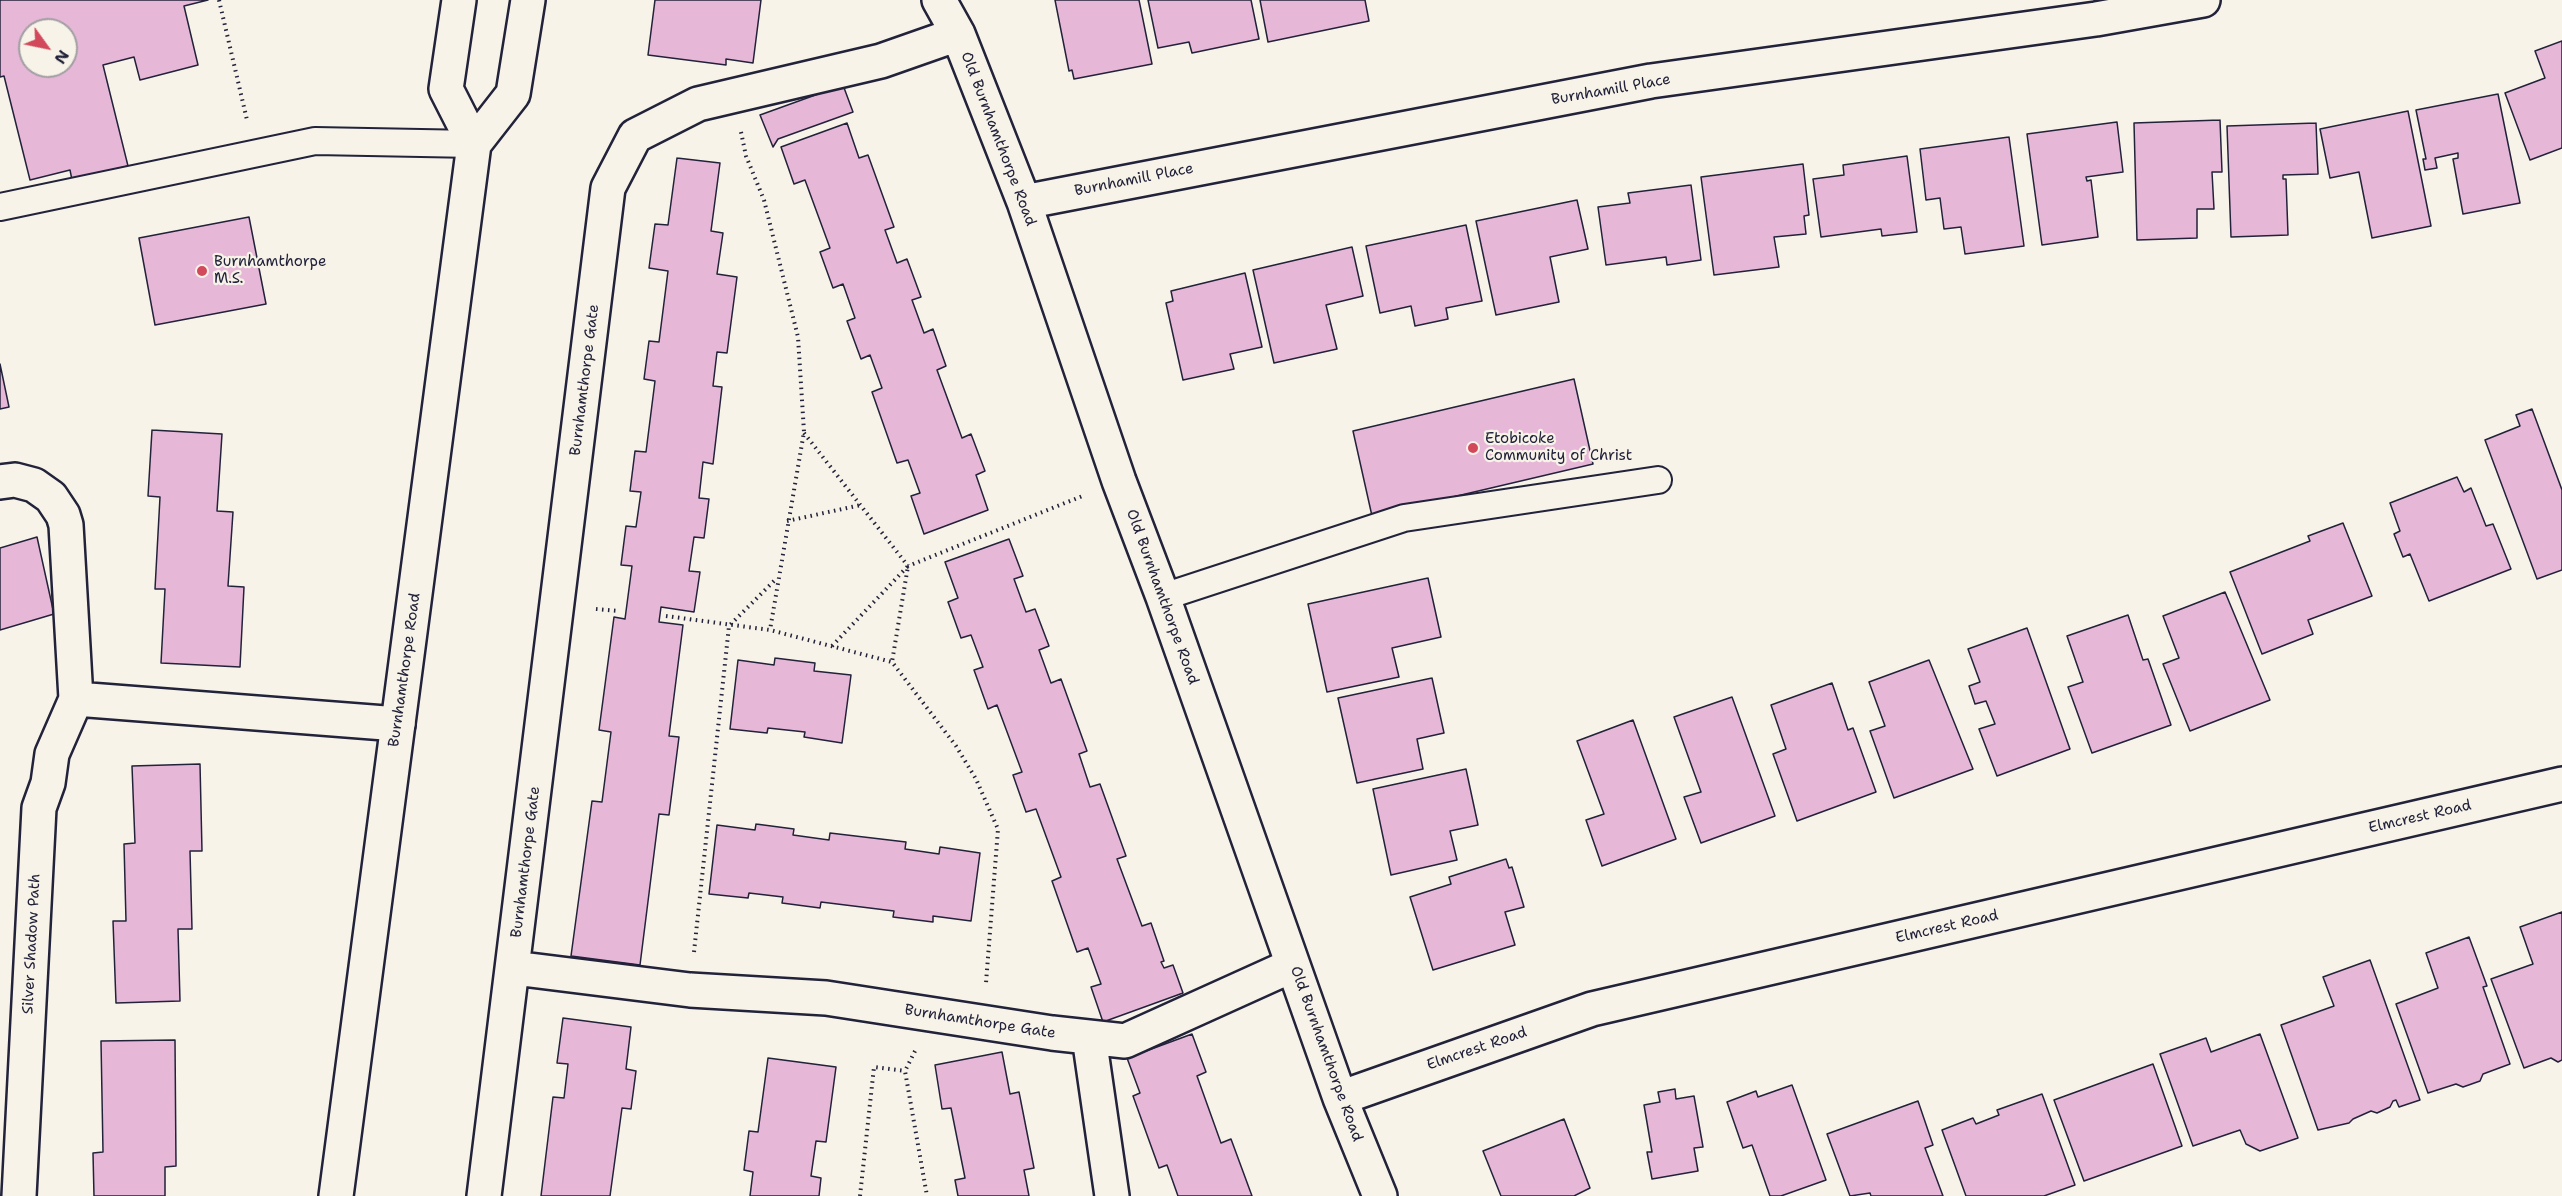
<!DOCTYPE html>
<style>
body{margin:0}
#map{position:relative;width:2562px;height:1196px;overflow:hidden;background:#f7f3e8;font-family:"Shantell Sans",sans-serif}
canvas{display:block}
.north{position:absolute;left:18px;top:18px;width:60px;height:60px;box-sizing:border-box;background:#f7f3e8;border:2px solid #a29fa3;border-radius:50%;rotate:123deg;font-size:16px;font-weight:700;line-height:24px;text-align:center;color:#22223b}
.north::after{content:'';display:block;margin:auto;width:21px;height:27px;background:#d1495b;clip-path:polygon(50% 0,100% 100%,50% 72%,0 100%)}
</style>
<div id="map">
<canvas width="2562" height="1196"></canvas>
<div class="north">N</div>
</div>
<script>
const ctx = document.querySelector('canvas').getContext('2d');
ctx.lineJoin = 'round';
function paint(path, color) { ctx.fillStyle = color; ctx.fill(path, 'evenodd'); }
const shape = rows => new Path2D(rows.map(r => 'M' + r).join(''));
function strokePath(path, color, width, dash) { ctx.strokeStyle = color; ctx.lineWidth = width; ctx.lineCap = dash ? 'butt' : 'round'; ctx.setLineDash(dash || []); ctx.stroke(path); }
function label(font, color, halo, rows, align = 'center') {
  ctx.font = font + ' "Shantell Sans",sans-serif'; ctx.lineWidth = 4.5; ctx.setLineDash([]); ctx.textBaseline = 'middle'; ctx.strokeStyle = halo; ctx.fillStyle = color; for (const [text, x, y, turn = 0] of rows) {
    ctx.save(); ctx.translate(x, y); ctx.rotate((+turn || 0) * Math.PI / 180); ctx.textAlign = isNaN(turn) ? turn : align; if (halo) ctx.strokeText(text, 0, 0); ctx.fillText(text, 0, 0); ctx.restore();
  }
}
const building = shape([
 [0,0,208,0,184,6,198,65,140,80,134,57,103,65,128,166,72,180,70,170,30,180,4,76,0,77,0,0],
 [30,30,66,30,66,66,30,66,30,30],
 [655,0,761,0,753,63,726,59,726,65,648,55,655,0],
 [1055,0,1139,0,1152,64,1074,79,1072,70,1069,71,1055,0],
 [1148,0,1251,0,1259,39,1192,53,1189,42,1158,48,1148,0],
 [1260,0,1365,0,1369,21,1268,42,1260,0],
 [2562,41,2562,148,2530,160,2505,93,2545,78,2535,51,2562,41],
 [843,85,853,112,778,139,773,147,760,115,843,85],
 [2498,94,2520,203,2463,214,2453,159,2458,158,2458,153,2435,158,2437,168,2425,170,2423,159,2426,159,2416,110,2498,94],
 [2408,111,2431,226,2372,238,2359,172,2330,178,2320,129,2408,111],
 [2220,120,2222,172,2212,172,2214,209,2197,209,2197,238,2137,240,2134,123,2220,120],
 [2117,122,2123,172,2086,177,2087,181,2091,180,2098,237,2042,245,2027,134,2117,122],
 [847,123,859,158,868,155,894,227,885,230,897,263,907,259,921,297,912,300,924,333,933,329,946,366,937,370,962,438,971,434,985,471,976,475,988,510,924,534,911,496,920,493,908,460,897,463,872,392,882,388,870,355,861,359,847,321,855,318,843,284,833,288,820,252,830,248,805,180,794,184,781,147,847,123],
 [2316,123,2318,174,2283,175,2283,179,2286,179,2288,235,2231,237,2227,126,2316,123],
 [2009,137,2024,246,1965,254,1961,227,1944,229,1940,198,1926,200,1920,149,2009,137],
 [1907,156,1917,232,1882,236,1881,229,1821,237,1813,179,1844,175,1843,165,1907,156],
 [677,158,720,163,711,231,723,233,717,274,737,277,727,353,717,352,713,386,722,387,713,464,703,462,699,498,709,499,704,538,694,537,689,571,700,572,694,612,661,607,659,622,683,625,669,736,679,737,669,815,659,814,640,965,571,956,592,801,602,802,611,732,599,730,614,617,625,619,632,566,621,565,626,526,636,527,641,492,630,491,635,451,646,452,655,381,644,379,649,341,659,342,668,271,649,268,655,224,668,225,677,158],
 [1803,164,1809,215,1804,216,1806,234,1774,237,1779,267,1714,275,1701,177,1803,164],
 [1691,185,1701,260,1667,265,1666,257,1606,265,1598,207,1630,203,1628,193,1691,185],
 [1577,200,1588,249,1550,257,1559,302,1496,315,1476,221,1577,200],
 [249,217,266,304,155,325,139,238,249,217],
 [1466,225,1482,301,1446,308,1448,319,1415,326,1411,306,1380,313,1366,246,1466,225],
 [1352,247,1363,296,1326,305,1337,349,1274,363,1253,270,1352,247],
 [1245,273,1262,347,1230,354,1234,369,1183,380,1166,303,1173,301,1171,291,1245,273],
 [0,364,9,407,0,409,0,364],
 [1574,379,1593,464,1372,516,1353,431,1574,379],
 [2532,409,2562,490,2562,570,2537,579,2485,440,2520,426,2516,415,2532,409],
 [152,430,222,434,217,511,233,512,228,586,244,587,240,667,161,663,165,589,155,589,160,497,148,496,152,430],
 [2457,477,2464,492,2471,488,2486,526,2493,524,2511,569,2429,601,2410,554,2403,557,2394,534,2400,531,2390,503,2457,477],
 [2343,523,2372,596,2308,620,2313,634,2262,654,2230,572,2310,541,2308,536,2343,523],
 [37,537,54,614,0,630,0,548,37,537],
 [1009,539,1023,576,1014,579,1026,612,1035,609,1049,646,1039,650,1051,683,1061,679,1087,751,1079,754,1090,787,1100,784,1126,856,1117,859,1142,926,1151,923,1164,961,1161,962,1164,968,1173,965,1183,993,1103,1022,1091,987,1101,984,1088,948,1077,952,1052,881,1061,877,1036,809,1026,812,1013,775,1022,772,997,705,988,709,974,670,983,667,971,635,961,638,948,602,958,598,945,562,1009,539],
 [1428,578,1441,637,1392,648,1399,677,1327,692,1308,604,1428,578],
 [2225,592,2270,700,2190,731,2163,664,2179,658,2163,616,2225,592],
 [2128,615,2143,660,2148,659,2171,725,2092,753,2068,687,2083,682,2067,636,2128,615],
 [2027,628,2070,749,1997,776,1979,729,1995,724,1986,701,1975,704,1969,686,1980,682,1968,649,2027,628],
 [775,658,815,663,814,671,851,675,842,743,804,737,805,732,768,728,767,733,730,729,738,660,774,665,775,658],
 [1929,660,1973,769,1894,798,1870,731,1885,726,1869,682,1929,660],
 [1432,678,1444,733,1417,739,1423,769,1357,783,1338,698,1432,678],
 [1832,683,1848,730,1853,728,1876,792,1797,821,1773,754,1786,749,1771,705,1832,683],
 [1732,697,1775,816,1701,843,1684,797,1701,792,1674,717,1732,697],
 [1633,720,1676,839,1602,866,1586,820,1604,814,1577,741,1633,720],
 [200,764,202,851,190,851,192,929,178,929,180,1001,116,1003,113,921,126,921,124,844,135,843,132,766,200,764],
 [1466,769,1478,825,1450,831,1457,860,1391,875,1373,789,1466,769],
 [756,824,794,829,793,835,829,840,830,833,906,842,905,849,939,854,940,847,980,853,971,921,933,916,933,922,893,917,894,911,821,902,820,908,782,903,783,897,749,893,748,898,709,894,717,825,755,830,756,824],
 [1506,859,1509,868,1512,867,1524,907,1505,912,1515,945,1433,970,1410,897,1451,884,1449,877,1506,859],
 [2562,912,2562,1060,2558,1062,2551,1058,2524,1068,2491,979,2533,964,2520,927,2562,912],
 [2469,937,2487,986,2483,987,2510,1064,2483,1074,2480,1081,2463,1087,2456,1084,2428,1093,2396,1004,2438,988,2426,953,2469,937],
 [2370,960,2420,1100,2399,1107,2396,1100,2393,1101,2390,1107,2377,1113,2371,1111,2353,1119,2349,1123,2318,1130,2281,1025,2334,1006,2323,977,2370,960],
 [563,1018,631,1027,626,1069,636,1071,631,1109,622,1108,610,1196,541,1196,553,1097,564,1098,568,1064,557,1063,563,1018],
 [1192,1034,1206,1072,1197,1076,1221,1143,1231,1139,1252,1196,1178,1196,1167,1165,1159,1168,1133,1096,1140,1093,1127,1058,1192,1034],
 [2260,1034,2298,1138,2260,1151,2246,1144,2240,1130,2193,1146,2160,1054,2206,1038,2211,1052,2260,1034],
 [175,1040,176,1166,165,1167,165,1196,94,1196,93,1153,103,1152,101,1041,175,1040],
 [1002,1052,1010,1094,1019,1092,1034,1168,1024,1170,1029,1196,958,1196,955,1180,965,1178,951,1108,942,1109,935,1065,1002,1052],
 [768,1058,836,1067,826,1142,816,1141,811,1176,821,1178,819,1196,750,1196,753,1172,744,1170,749,1131,758,1132,768,1058],
 [2153,1064,2182,1146,2084,1181,2054,1100,2153,1064],
 [1792,1085,1826,1180,1781,1196,1770,1196,1752,1145,1743,1148,1727,1102,1756,1091,1758,1097,1792,1085],
 [1675,1089,1676,1099,1694,1096,1703,1147,1694,1148,1698,1171,1652,1179,1647,1152,1652,1152,1644,1105,1660,1102,1658,1092,1675,1089],
 [2042,1094,2075,1185,2044,1196,1966,1196,1942,1130,1973,1118,1976,1124,1999,1115,1997,1110,2042,1094],
 [1918,1101,1933,1145,1925,1148,1943,1196,1871,1196,1870,1193,1850,1196,1827,1134,1918,1101],
 [1564,1119,1590,1188,1574,1196,1501,1196,1483,1151,1564,1119]
]);
paint(building, '#e7b7d7');
strokePath(building, '#22223b', 1.5);
const service = shape([
 [0,207,315,141,474,144],
 [1163,597,1404,518,1658,480]
]);
const minor = shape([
 [939,0,958,34,1024,202,1119,481,1163,597,1340,1098,1380,1196],
 [1024,202,1651,81,2096,19,2203,0],
 [0,482,15,480,34,485,51,497,63,515,66,525,76,699,52,754,48,783,39,808,19,1196],
 [76,699,398,724],
 [514,968,690,990,826,998,1052,1033,1125,1041,1293,965],
 [1089,1037,1112,1196],
 [1340,1098,1592,1009,2562,784],
 [484,1196,608,188,635,136,698,104,881,61,958,34]
]);
const secondary = shape([
 [459,0,446,89,474,144],
 [336,1196,474,144,513,94,528,0]
]);
strokePath(service, '#22223b', 30);
strokePath(minor, '#22223b', 38);
strokePath(secondary, '#22223b', 38);
strokePath(shape([
 [219,0,247,120],
 [741,132,746,156,764,200,798,337,804,432,770,630],
 [804,433,908,566,1085,495],
 [787,521,861,505],
 [596,609,619,611],
 [666,616,770,630,892,662,956,746,976,779,998,829,986,983],
 [832,646,908,566,892,662],
 [694,952,729,626,776,579],
 [915,1051,905,1071,927,1196],
 [860,1196,874,1067,905,1071]
]), '#22223b', 4, [1.5, 4.5]);
strokePath(service, '#f7f3e8', 26);
strokePath(minor, '#f7f3e8', 33);
strokePath(secondary, '#f7f3e8', 33);
for (const [x, y, r, color] of [
 [202,271,6,"#d1495b"],
 [1473,448,6,"#d1495b"]
]) { const dot = new Path2D(); dot.arc(x, y, r, 0, 2 * Math.PI); ctx.fillStyle = color; ctx.fill(dot); strokePath(dot, '#f7f3e8', 2); }
label('15px', '#22223b', '#f7f3e8', [
 ["Burnhamill Place",1611,90,-10],
 ["Old Burnhamthorpe Road",998,139,69],
 ["Burnhamill Place",1134,180,-11],
 ["Burnhamthorpe Gate",585,380,-83],
 ["Old Burnhamthorpe Road",1162,597,70],
 ["Burnhamthorpe Road",405,670,-82],
 ["Elmcrest Road",2420,817,-13],
 ["Burnhamthorpe Gate",526,862,-83],
 ["Elmcrest Road",1947,927,-13],
 ["Silver Shadow Path",32,944,-87],
 ["Burnhamthorpe Gate",980,1022,9],
 ["Elmcrest Road",1477,1049,-19],
 ["Old Burnhamthorpe Road",1326,1054,70]
]);
label('15px', '#22223b', '#f7f3e8', [
 ["Burnhamthorpe",214,262],
 ["M.S.",214,279],
 ["Etobicoke",1485,439],
 ["Community of Christ",1485,456]
], 'left');
</script>
